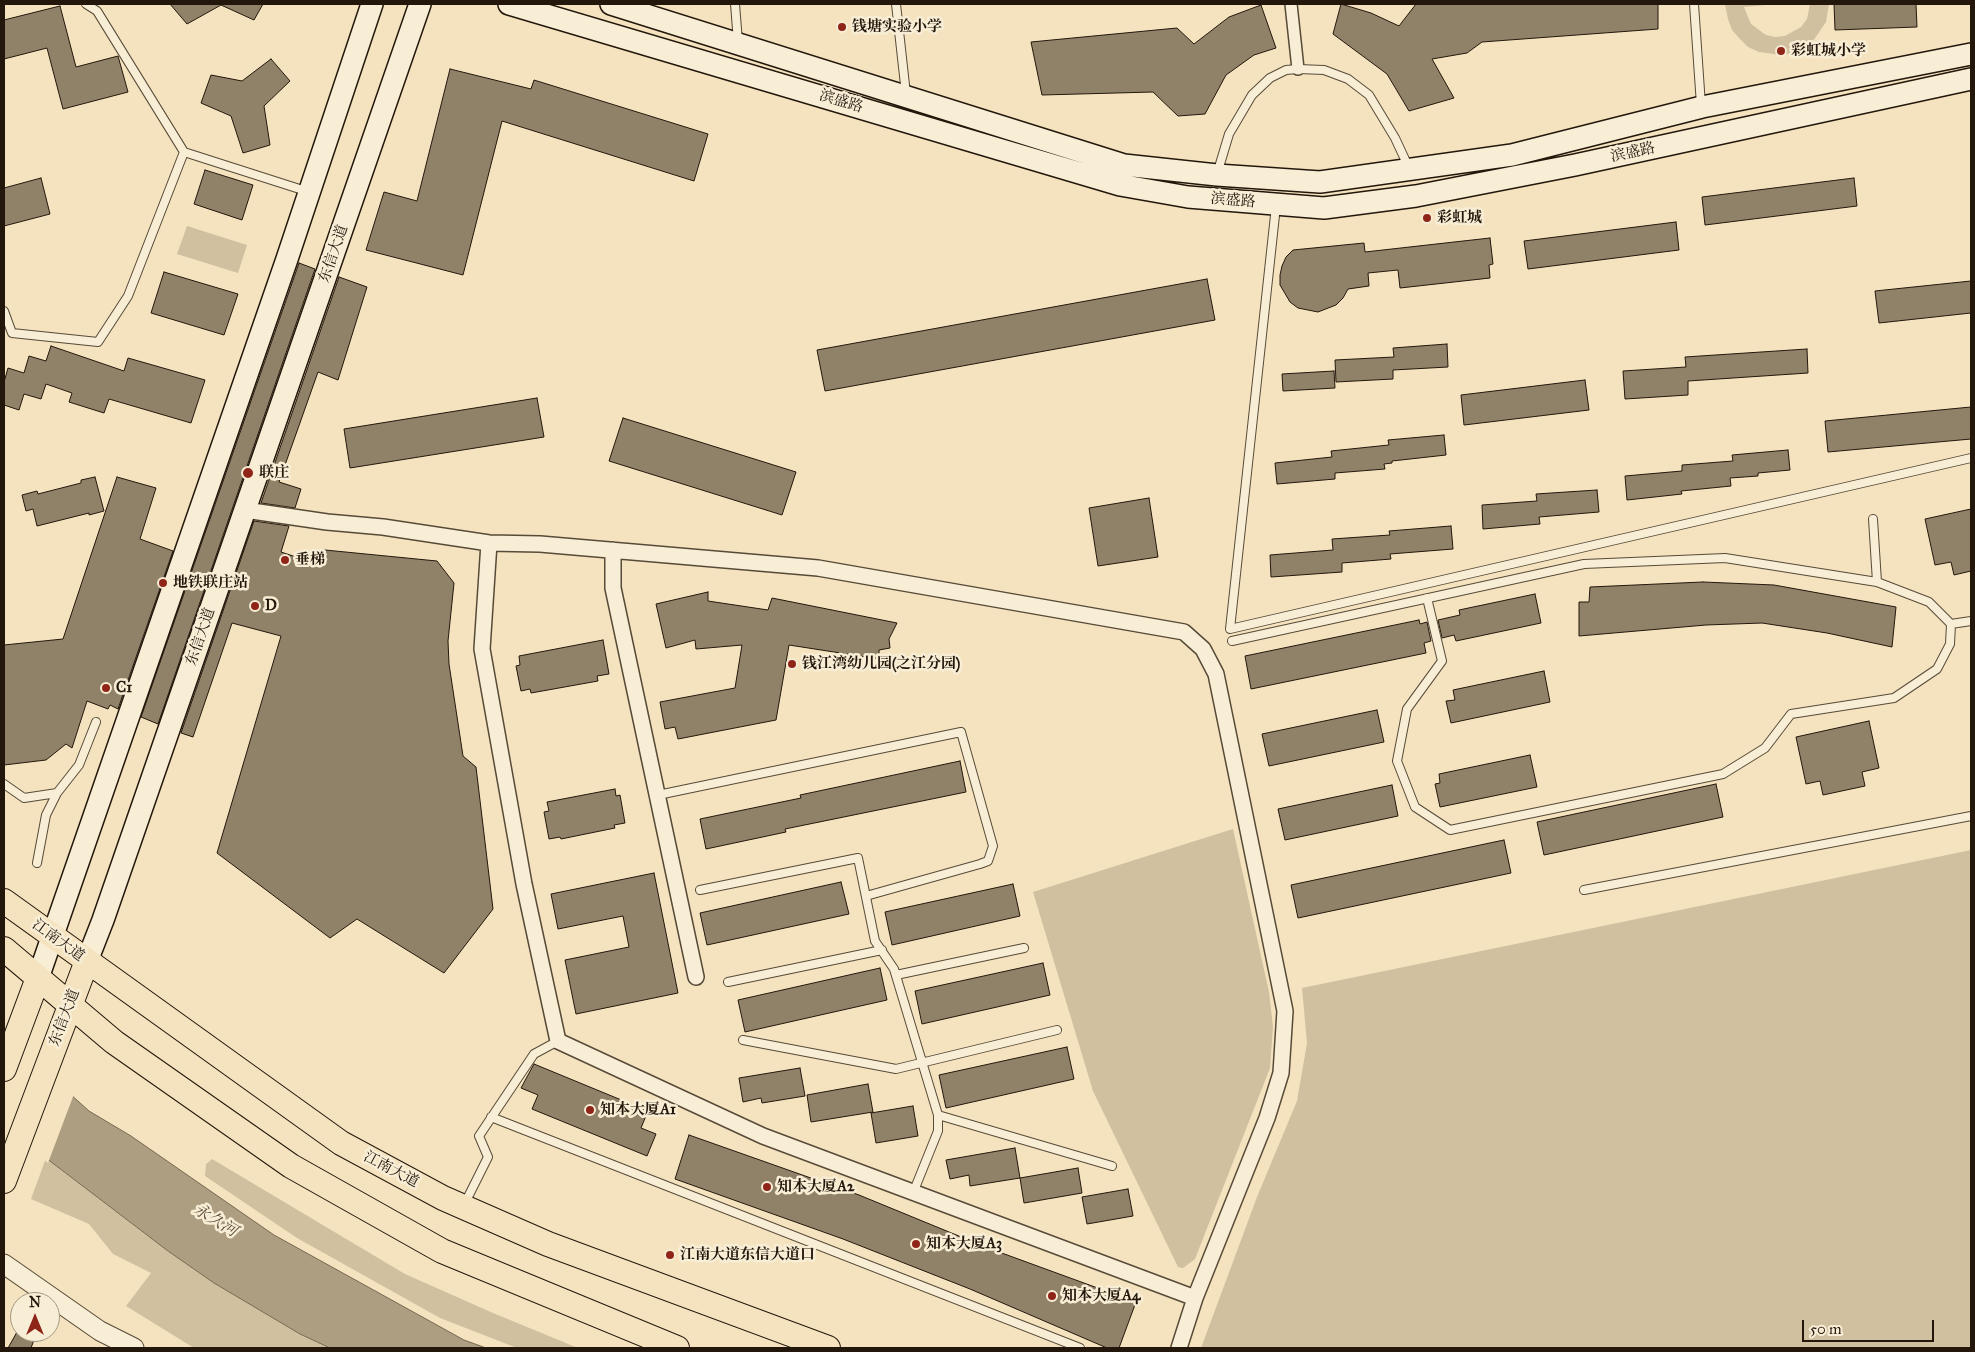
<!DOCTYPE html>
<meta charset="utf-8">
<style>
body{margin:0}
#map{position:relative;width:1975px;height:1352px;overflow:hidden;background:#f4e3be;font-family:"IM FELL Great Primer",serif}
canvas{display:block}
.frame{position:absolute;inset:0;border:5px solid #23170c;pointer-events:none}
.north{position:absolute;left:10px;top:1292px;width:50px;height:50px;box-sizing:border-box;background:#f8edd5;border:1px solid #a39785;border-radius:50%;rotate:0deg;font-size:14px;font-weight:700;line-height:20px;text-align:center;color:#23170c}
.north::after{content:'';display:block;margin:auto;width:18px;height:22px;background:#8f2418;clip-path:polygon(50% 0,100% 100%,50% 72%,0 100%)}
.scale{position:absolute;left:1802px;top:1320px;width:132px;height:22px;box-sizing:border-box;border:2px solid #23170c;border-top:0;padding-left:6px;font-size:15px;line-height:18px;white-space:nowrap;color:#23170c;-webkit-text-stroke:4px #f8edd5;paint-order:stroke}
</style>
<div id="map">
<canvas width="1975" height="1352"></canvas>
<div class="frame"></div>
<div class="north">N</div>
<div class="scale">50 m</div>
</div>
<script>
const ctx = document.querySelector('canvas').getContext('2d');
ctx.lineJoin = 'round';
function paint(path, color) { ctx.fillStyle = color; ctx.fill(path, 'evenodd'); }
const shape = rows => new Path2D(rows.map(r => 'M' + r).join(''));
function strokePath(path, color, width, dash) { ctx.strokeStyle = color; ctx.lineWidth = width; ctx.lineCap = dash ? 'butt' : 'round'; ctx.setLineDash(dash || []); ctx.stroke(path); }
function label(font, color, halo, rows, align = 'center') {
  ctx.font = font + ' "IM FELL Great Primer","Noto Serif SC",serif'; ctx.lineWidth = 5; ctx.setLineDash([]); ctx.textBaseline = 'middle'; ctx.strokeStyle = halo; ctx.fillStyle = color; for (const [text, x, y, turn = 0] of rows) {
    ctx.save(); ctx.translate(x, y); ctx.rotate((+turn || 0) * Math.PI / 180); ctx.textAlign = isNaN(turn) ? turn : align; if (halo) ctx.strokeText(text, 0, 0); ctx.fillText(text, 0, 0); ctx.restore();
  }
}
paint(shape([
 [1725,4,1777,4,1744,7,1751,24,1766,35,1775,37,1785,36,1801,27,1807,19,1810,4,1829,4,1826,22,1813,41,1793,53,1782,55,1759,52,1748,47,1740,39,1732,30,1728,19],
 [187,226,247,245,238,273,177,254],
 [1233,829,1269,992,1273,1027,1270,1068,1195,1259,1183,1268,1178,1267,1093,1091,1033,892],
 [1971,850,1971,1348,1201,1348,1257,1197,1297,1101,1307,1043,1302,988],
 [46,1158,168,1251,214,1283,300,1334,330,1348,194,1348,126,1306,151,1273,113,1254,89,1224,31,1199],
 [212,1159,405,1274,493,1313,578,1348,517,1348,440,1318,297,1238,205,1176,206,1164]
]), '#d0c0a0');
const water = shape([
 [29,1057,89,1111,131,1136,274,1235,464,1340,486,1348,330,1348,300,1334,214,1283,168,1251,46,1158,29,1057]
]);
paint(water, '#ad9e81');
strokePath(water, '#766852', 1);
paint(shape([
 [4,1036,31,1056,74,1094,48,1163,4,1126]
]), '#f4e3be');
const building = shape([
 [170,4,263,4,254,20,221,5,187,24,170,4],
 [1341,4,1371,13,1399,26,1416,4,1658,4,1658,29,1482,42,1467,53,1432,59,1454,98,1409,111,1387,74,1333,34,1341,4],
 [1834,4,1916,4,1917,27,1835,30,1834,4],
 [1261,5,1276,48,1254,55,1226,75,1205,114,1178,116,1153,92,1042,95,1031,42,1177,28,1194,44,1229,17,1261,5],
 [60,6,76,67,118,56,128,92,63,109,47,48,4,59,4,20,60,6],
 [271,59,290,81,264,106,270,145,243,153,231,116,201,103,211,75,242,81,271,59],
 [450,69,531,89,534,80,708,134,694,181,502,121,463,275,366,250,384,192,417,201,450,69],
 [205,170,253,185,242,220,194,204,205,170],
 [41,178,50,214,4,226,4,188,41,178],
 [1854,178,1857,206,1705,225,1702,197,1854,178],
 [1676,222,1679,250,1528,269,1524,241,1676,222],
 [1490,238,1493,264,1489,265,1490,278,1400,288,1398,270,1368,273,1369,286,1348,289,1343,298,1336,305,1318,312,1298,308,1290,302,1280,285,1280,275,1282,266,1286,257,1293,250,1364,243,1365,252,1490,238],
 [299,263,315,269,158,724,141,717,299,263],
 [164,272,238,294,224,335,151,313,164,272],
 [339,277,367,287,338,380,318,372,279,482,301,489,295,508,261,503,339,277],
 [1207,279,1215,320,825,391,817,350,1207,279],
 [1971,281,1971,313,1879,323,1875,291,1971,281],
 [1447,344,1448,367,1393,370,1393,379,1336,382,1335,360,1394,357,1393,348,1447,344],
 [51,346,124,371,128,358,205,380,191,423,109,399,104,413,69,402,72,393,46,384,41,399,24,394,19,410,4,405,4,382,8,368,24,373,29,356,46,361,51,346],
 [1807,349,1808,373,1688,381,1688,395,1625,399,1623,371,1686,367,1685,357,1807,349],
 [1334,371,1335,388,1283,391,1282,374,1334,371],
 [1585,380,1589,410,1464,425,1461,395,1585,380],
 [537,398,544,437,350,468,344,429,537,398],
 [1971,407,1971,439,1828,452,1825,421,1971,407],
 [623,418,796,472,782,515,609,461,623,418],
 [1444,435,1446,455,1392,461,1392,463,1384,464,1385,469,1335,473,1335,479,1277,484,1275,463,1332,457,1331,451,1389,445,1388,440,1444,435],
 [1788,450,1790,470,1758,473,1758,476,1730,478,1731,486,1681,491,1682,494,1627,500,1625,476,1682,471,1682,465,1733,461,1732,455,1788,450],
 [95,477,104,511,89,515,89,513,37,526,33,509,26,511,22,495,37,491,38,494,81,483,81,480,95,477],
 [117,477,156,488,140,539,173,551,118,709,110,705,108,709,87,701,72,748,66,744,46,760,4,765,4,645,63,639,117,477],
 [1597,490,1599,512,1539,517,1540,524,1483,529,1482,505,1537,501,1536,494,1597,490],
 [1149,498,1158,557,1098,566,1089,508,1149,498],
 [1971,509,1971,571,1954,575,1951,562,1935,565,1925,519,1971,509],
 [254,521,289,526,281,552,302,559,325,550,437,561,454,583,448,641,449,664,463,756,476,767,493,909,444,973,357,919,330,938,217,853,281,636,232,623,193,737,181,733,254,521],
 [1451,526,1453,549,1390,554,1391,559,1342,563,1342,572,1271,577,1270,555,1333,550,1332,539,1390,535,1389,531,1451,526],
 [1703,582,1774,585,1896,607,1892,647,1827,633,1762,623,1706,625,1579,636,1579,602,1589,602,1590,587,1703,582],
 [708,592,708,601,768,610,772,598,897,623,889,639,890,648,879,650,879,659,789,645,776,720,678,739,675,727,665,729,660,702,735,688,742,645,696,649,695,640,666,648,656,604,708,592],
 [1535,594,1541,623,1456,641,1454,635,1442,638,1438,620,1460,615,1459,610,1535,594],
 [1419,620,1420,624,1427,622,1431,641,1424,643,1426,653,1251,689,1245,656,1419,620],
 [603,640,609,674,597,676,598,681,531,693,530,689,521,691,516,666,520,665,519,656,603,640],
 [1544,671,1550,702,1451,723,1446,701,1455,700,1453,690,1544,671],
 [1377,710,1384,742,1269,766,1262,734,1377,710],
 [1869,721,1879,768,1862,772,1865,786,1823,795,1820,781,1806,784,1796,737,1869,721],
 [1530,755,1537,787,1440,807,1435,784,1440,783,1439,774,1530,755],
 [960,761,966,792,785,829,786,832,706,849,700,819,801,798,800,795,960,761],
 [1716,784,1723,817,1544,855,1537,822,1716,784],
 [1392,785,1398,816,1285,840,1278,809,1392,785],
 [615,789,616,796,620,795,625,823,614,825,615,828,561,839,560,837,549,839,544,812,549,811,547,802,615,789],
 [1504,840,1511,873,1298,918,1291,885,1504,840],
 [654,873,678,993,576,1014,565,960,629,947,623,916,558,929,551,894,654,873],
 [841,882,849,914,707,945,700,913,841,882],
 [1013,884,1020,916,892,945,885,912,1013,884],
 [1043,963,1050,995,922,1024,915,991,1043,963],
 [880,968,887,1000,745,1032,738,1000,880,968],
 [1067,1047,1074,1079,946,1108,939,1075,1067,1047],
 [534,1064,648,1111,641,1128,656,1134,647,1156,532,1109,538,1095,521,1088,534,1064],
 [800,1068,805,1096,762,1103,761,1098,743,1102,739,1078,800,1068],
 [868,1084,873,1112,811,1122,807,1095,868,1084],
 [913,1106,918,1136,876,1143,871,1113,913,1106],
 [689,1135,859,1195,988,1248,1136,1302,1119,1348,1107,1348,970,1289,843,1239,675,1179,689,1135],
 [1015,1148,1020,1178,970,1186,969,1175,950,1179,946,1160,1015,1148],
 [1078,1168,1082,1193,1024,1203,1020,1178,1078,1168],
 [1128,1189,1133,1216,1087,1224,1082,1197,1128,1189],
 [17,1332,37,1332,31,1348,8,1348,17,1332]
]);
paint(building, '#908169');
strokePath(building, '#23170c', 1);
const service = shape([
 [735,4,738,42],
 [896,4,906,94],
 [1694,4,1701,105],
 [184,152,309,192],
 [1217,174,1229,134,1252,95,1270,78,1286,70,1298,69,1324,70,1348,79,1369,95,1395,138,1409,168],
 [1276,206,1230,629,1971,458],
 [4,311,12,333,98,342,128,296,184,152,97,11,86,4],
 [1873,519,1877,582],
 [1427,598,1442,661,1407,709,1397,761,1415,807,1450,830,1723,774,1765,748,1791,714,1894,698,1937,669,1950,644,1951,624],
 [1232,641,1584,564,1725,558,1877,582,1929,602,1951,624,1971,621],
 [4,784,24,798,57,793,79,765,96,722],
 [658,795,961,732,993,846,988,861,980,864,866,896],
 [37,863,46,815,57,793],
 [700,890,858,858,875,941,894,969,938,1115,938,1131,913,1193],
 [1584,890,1971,816],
 [896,975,1024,948],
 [728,982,882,950],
 [743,1040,896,1069,1057,1030],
 [938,1115,1112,1166],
 [491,1117,1080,1348],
 [464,1205,488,1157,479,1136,534,1054,558,1041]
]);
const pedestrian = shape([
 [1291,4,1298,69]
]);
const minor = shape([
 [245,510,327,522,383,527,489,543,540,544,818,568,1184,632,1203,649,1216,674,1285,1011,1281,1073,1267,1118,1195,1298,1179,1348],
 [489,543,482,649,524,884,558,1041,763,1136,1195,1298],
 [613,550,613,588,696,977]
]);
const tertiary = shape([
 [4,1264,100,1331,134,1348]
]);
const secondary = shape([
 [509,4,1120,185,1188,197,1324,208,1416,196,1575,165,1971,79],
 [611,4,1124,165,1217,175,1320,182,1512,155,1702,107,1971,54],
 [87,961,103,920,420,4],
 [38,978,287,259,372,4]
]);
const primary = shape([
 [4,901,341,1143,443,1198,548,1244,828,1348],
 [4,949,114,1042,291,1166,442,1251,677,1348],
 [4,1069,38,978],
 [4,1181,87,961]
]);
strokePath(service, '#574a38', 10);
strokePath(pedestrian, '#574a38', 14);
strokePath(minor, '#574a38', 18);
strokePath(tertiary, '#574a38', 21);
strokePath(secondary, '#23170c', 24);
strokePath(primary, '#23170c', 26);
strokePath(service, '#f8edd5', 8);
strokePath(pedestrian, '#f8edd5', 11);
strokePath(minor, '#f8edd5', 15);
strokePath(tertiary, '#f8edd5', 19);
strokePath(secondary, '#f8edd5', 21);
strokePath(primary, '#f4e3be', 24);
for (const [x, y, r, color] of [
 [842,27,5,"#8f2418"],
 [1781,51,5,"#8f2418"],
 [1427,218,5,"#8f2418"],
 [248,473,6,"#8f2418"],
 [285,560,5,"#8f2418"],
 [163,583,5,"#8f2418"],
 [255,606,5,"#8f2418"],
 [792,664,5,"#8f2418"],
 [106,688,5,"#8f2418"],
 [590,1110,5,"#8f2418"],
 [767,1187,5,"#8f2418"],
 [916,1244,5,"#8f2418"],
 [670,1255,5,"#8f2418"],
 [1052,1296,5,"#8f2418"]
]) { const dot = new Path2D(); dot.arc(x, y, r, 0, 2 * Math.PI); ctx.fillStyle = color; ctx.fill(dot); strokePath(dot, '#f8edd5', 2); }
label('bold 15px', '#23170c', '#f8edd5', [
 ["钱塘实验小学",852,27],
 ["彩虹城小学",1791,51],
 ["彩虹城",1437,218],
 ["联庄",259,473],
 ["垂梯",295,560],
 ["地铁联庄站",173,583],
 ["D",265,606],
 ["钱江湾幼儿园(之江分园)",802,664],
 ["C1",116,688],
 ["知本大厦A1",600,1110],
 ["知本大厦A2",777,1187],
 ["知本大厦A3",926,1244],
 ["江南大道东信大道口",680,1255],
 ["知本大厦A4",1062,1296]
], 'left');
label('15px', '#23170c', '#f8edd5', [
 ["滨盛路",841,102,17],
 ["滨盛路",1633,153,-12],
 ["滨盛路",1233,201,5],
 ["东信大道",334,254,-71],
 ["东信大道",201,637,-71],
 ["江南大道",58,941,36],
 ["东信大道",65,1018,-69],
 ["江南大道",391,1170,28]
]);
label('italic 16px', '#5a4d3b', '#f8edd5', [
 ["永久河",215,1221,31]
]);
</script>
